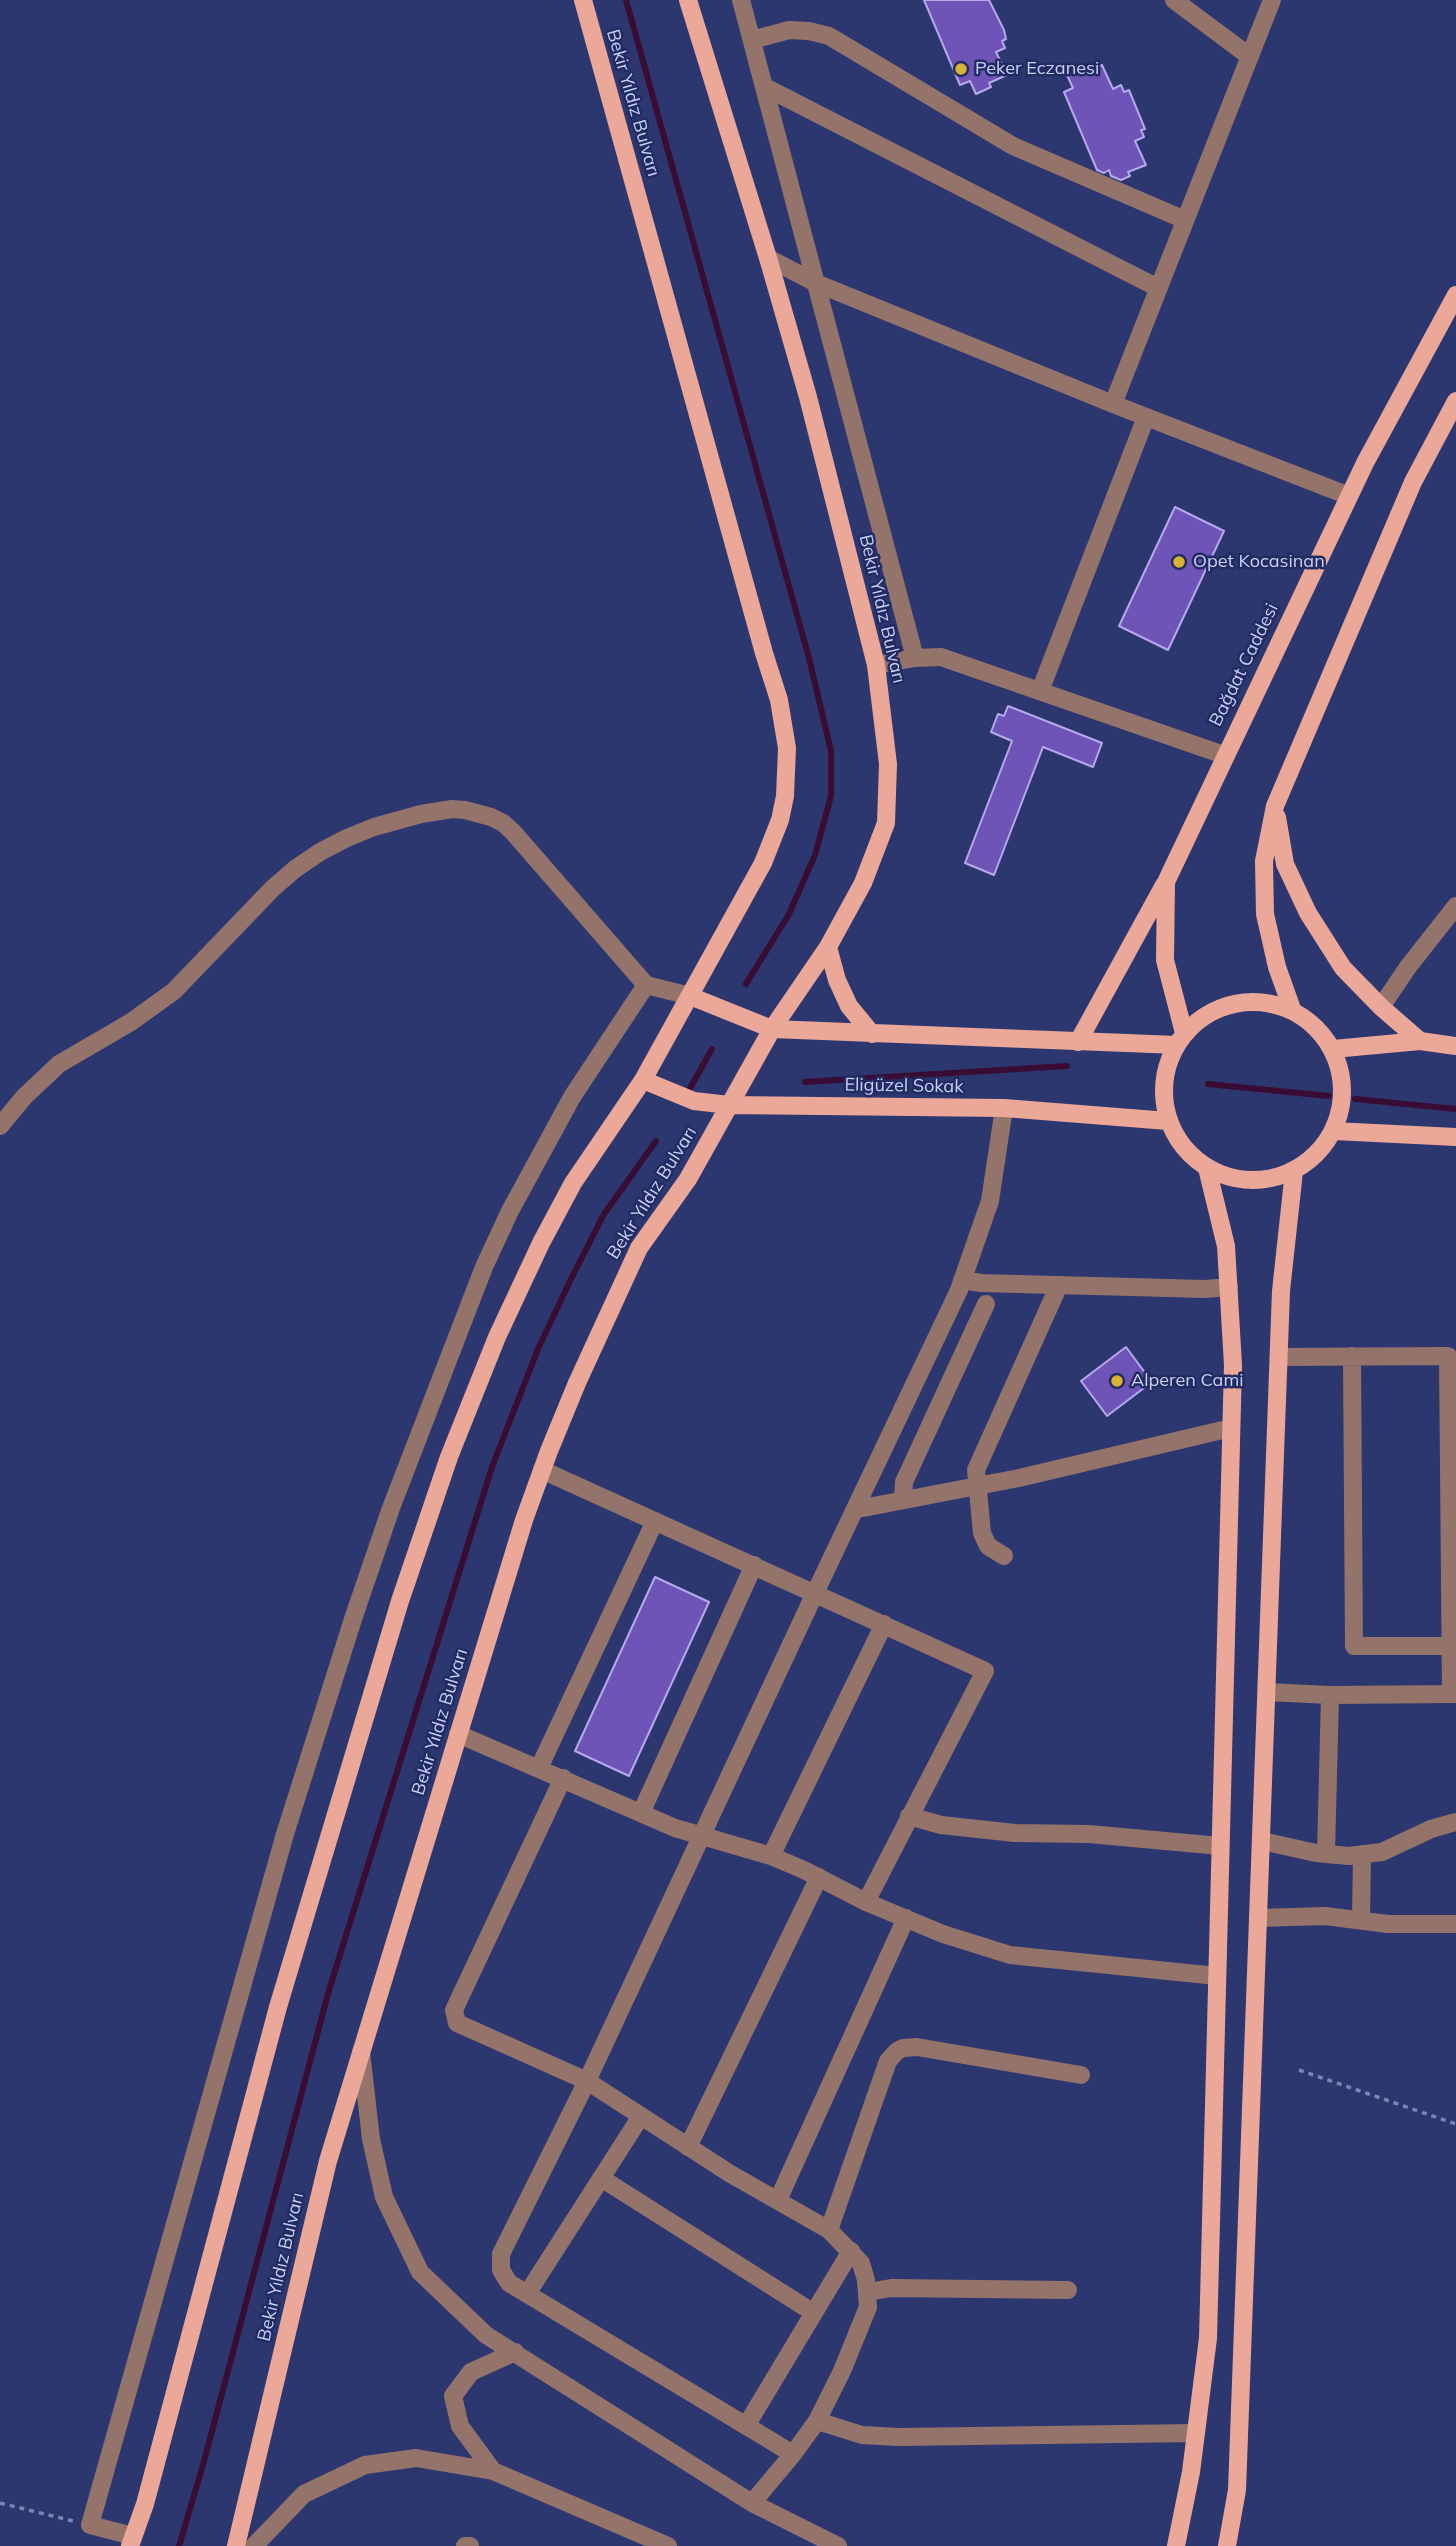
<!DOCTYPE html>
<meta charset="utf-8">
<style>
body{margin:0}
canvas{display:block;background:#2c366f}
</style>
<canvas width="1456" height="2546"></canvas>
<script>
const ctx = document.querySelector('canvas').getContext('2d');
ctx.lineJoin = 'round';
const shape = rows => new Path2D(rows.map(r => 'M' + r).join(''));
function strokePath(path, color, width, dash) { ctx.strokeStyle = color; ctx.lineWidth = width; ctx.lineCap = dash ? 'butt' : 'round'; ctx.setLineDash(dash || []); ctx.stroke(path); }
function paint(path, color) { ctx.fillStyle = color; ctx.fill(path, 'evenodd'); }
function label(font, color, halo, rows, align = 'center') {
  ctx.font = font + ' Mulish,sans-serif'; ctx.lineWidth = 5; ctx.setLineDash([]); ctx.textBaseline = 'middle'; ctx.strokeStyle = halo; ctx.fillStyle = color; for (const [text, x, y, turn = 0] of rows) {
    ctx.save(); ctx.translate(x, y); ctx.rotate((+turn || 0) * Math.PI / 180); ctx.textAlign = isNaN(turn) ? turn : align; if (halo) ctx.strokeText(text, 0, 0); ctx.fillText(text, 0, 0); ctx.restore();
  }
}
strokePath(shape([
 [626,0,809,658,831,751,831,796,815,855,789,914,746,984],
 [805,1082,1067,1066],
 [1208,1084,1329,1096],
 [688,1092,712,1049],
 [1355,1099,1456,1109],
 [179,2546,203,2465,329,1990,492,1467,538,1349,570,1281,604,1214,656,1141]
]), '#390c34', 6);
const building = shape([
 [924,0,989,0,1004,30,1006,39,1002,41,1005,48,996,52,1007,75,989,83,991,87,976,94,970,81,960,85,924,0],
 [1102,65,1113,89,1121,85,1124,92,1129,90,1145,129,1141,130,1144,137,1135,141,1146,165,1128,172,1130,176,1121,180,1111,176,1109,170,1104,173,1097,170,1064,92,1073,88,1067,75,1083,69,1085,73,1102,65],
 [1175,507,1224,531,1168,650,1119,626,1175,507],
 [1008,706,1102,743,1093,767,1043,747,994,875,965,863,1012,741,991,732,998,714,1004,716,1008,706],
 [1126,1347,1152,1382,1107,1416,1081,1381,1126,1347],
 [655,1577,709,1602,629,1776,575,1751,655,1577]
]);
paint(building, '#6f54b7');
strokePath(building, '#b6a8ed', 2);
strokePath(shape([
 [1299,2070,1456,2124],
 [0,2503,73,2521]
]), '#7b85b2', 3.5, [5, 5]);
strokePath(shape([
 [741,0,915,658],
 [1174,0,1249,56],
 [752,40,789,30,809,31,829,36,1013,146,1185,220],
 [765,87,1158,288],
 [768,258,816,283,1113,404,1349,496],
 [1113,404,1272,0],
 [876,665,915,658,941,657,1224,755],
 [1040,691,1146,417],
 [646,985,690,996],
 [1381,1007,1408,967,1456,906],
 [0,1126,24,1097,59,1064,131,1022,174,991,272,889,295,869,320,852,347,838,374,827,421,814,452,809,465,810,491,817,503,823,513,832,646,985,572,1097,510,1211,484,1267,391,1508,354,1616,285,1834,90,2525,133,2536],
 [962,1280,981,1283,1205,1289,1229,1287],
 [1352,1356,1354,1646,1450,1646],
 [1279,1357,1448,1356,1451,1694],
 [542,1470,985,1671,866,1902],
 [903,1500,904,1482,986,1304],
 [856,1507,863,1508,1019,1478,1231,1428],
 [1004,1556,988,1546,982,1533,976,1470,1059,1285],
 [1267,1692,1330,1695,1456,1694],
 [458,1734,675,1828,771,1856,804,1870,866,1902,943,1934,1010,1955,1217,1976],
 [539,1768,655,1521],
 [563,1778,454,2010,457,2023,587,2081,729,2173,829,2230,861,2263,866,2280,868,2307,842,2371,817,2421,793,2454,752,2503],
 [641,1813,754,1565],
 [909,1816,941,1825,1015,1833,1089,1834,1220,1846],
 [1262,1841,1316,1853,1349,1856,1382,1852,1431,1829,1456,1822],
 [1326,1853,1330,1695],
 [771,1856,884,1624],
 [1259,1918,1325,1916,1388,1924,1456,1924],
 [1361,1919,1362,1854],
 [361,2052,371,2139,384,2197,420,2272,486,2335,752,2503,838,2546],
 [688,2147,819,1877],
 [601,2178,814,2313],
 [778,2200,906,1918],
 [829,2230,888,2061,897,2051,903,2048,917,2047,1081,2075],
 [868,2292,891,2288,1068,2290],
 [527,2294,641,2116],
 [817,2421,862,2435,898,2437,1196,2433],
 [746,2426,851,2251],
 [793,2454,509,2283,501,2270,501,2254,587,2081,815,1593,959,1290,990,1201,1004,1108],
 [493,2471,460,2426,453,2396,471,2372,515,2352],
 [254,2546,304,2494,365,2465,416,2458,493,2471,668,2546],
 [465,2546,470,2546]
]), '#94736b', 18);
strokePath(shape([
 [1277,817,1285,864,1308,913,1343,968,1381,1007,1420,1041],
 [828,947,837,980,849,1006,872,1034],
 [690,996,772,1029,1177,1045],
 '1164 1091a89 89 0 1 1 178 0a89 89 0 1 1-178 0Z',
 [1292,1009,1277,967,1265,914,1264,861,1275,806,1413,482,1456,401],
 [1184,1033,1165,960,1166,882,1365,463,1456,295],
 [1078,1042,1164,885],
 [1333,1049,1420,1041,1456,1046],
 [643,1080,694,1101,729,1105,1004,1108,1168,1121],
 [1334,1131,1456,1137],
 [130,2546,145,2504,278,2007,400,1601,449,1457,497,1337,541,1243,573,1183,643,1080,763,863,780,820,785,796,787,748,779,700,764,653,583,0],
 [236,2546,328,2161,524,1520,549,1451,577,1383,639,1248,688,1179,772,1029,828,947,863,883,886,823,888,764,876,665,808,397,768,258,688,0],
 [1176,2546,1191,2472,1208,2338,1233,1365,1226,1246,1207,1168],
 [1227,2546,1237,2490,1281,1291,1294,1171]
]), '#eba798', 18);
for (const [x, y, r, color] of [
 [961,69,7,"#d7b434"],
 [1179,562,7,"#d7b434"],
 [1117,1381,7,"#d7b434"]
]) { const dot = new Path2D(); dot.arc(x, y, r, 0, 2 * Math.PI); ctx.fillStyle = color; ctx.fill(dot); strokePath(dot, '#232b63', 2.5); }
label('18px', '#c8d2f4', '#232b63', [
 ["Peker Eczanesi",975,69],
 ["Opet Kocasinan",1193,562],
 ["Alperen Cami",1131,1381]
], 'left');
label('18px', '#c8d2f4', '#232b63', [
 ["Bekir Yıldız Bulvarı",633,103,74],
 ["Bekir Yıldız Bulvarı",882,609,77],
 ["Bağdat Caddesi",1244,665,-64],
 ["Eligüzel Sokak",904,1086,1],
 ["Bekir Yıldız Bulvarı",652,1193,-58],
 ["Bekir Yıldız Bulvarı",440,1722,-73],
 ["Bekir Yıldız Bulvarı",281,2267,-77]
]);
</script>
